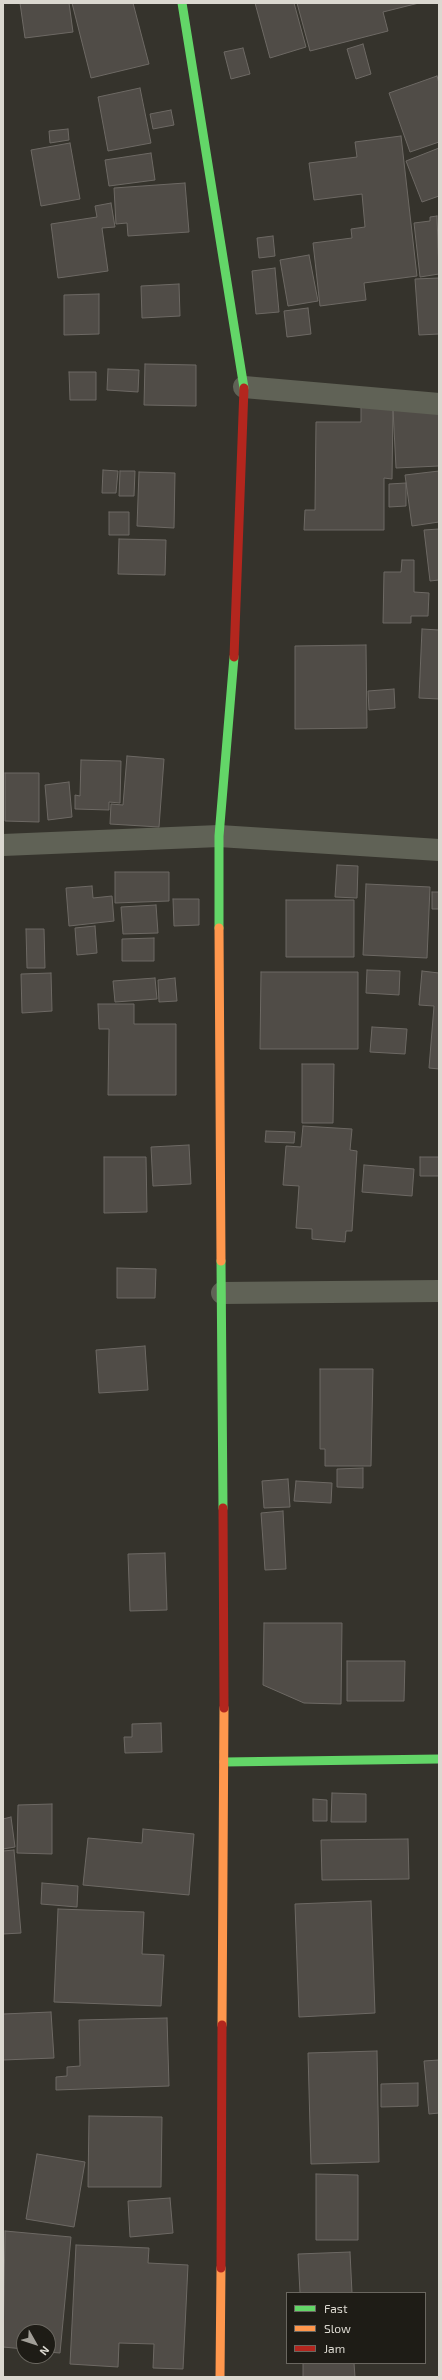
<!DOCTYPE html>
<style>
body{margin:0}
#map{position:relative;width:442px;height:2380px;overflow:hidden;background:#35332c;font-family:"Exo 2",sans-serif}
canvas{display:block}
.frame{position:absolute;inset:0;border:4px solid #dbd8d0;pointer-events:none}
.legend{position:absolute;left:286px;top:2292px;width:140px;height:72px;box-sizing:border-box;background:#1e1c16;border:1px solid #6a6760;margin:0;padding:5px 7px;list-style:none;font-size:12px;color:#dbd8d0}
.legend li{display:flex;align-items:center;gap:8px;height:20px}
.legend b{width:20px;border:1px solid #6a6760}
.north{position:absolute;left:16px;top:2324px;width:40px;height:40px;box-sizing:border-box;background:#1e1c16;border:1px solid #6a6760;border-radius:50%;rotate:129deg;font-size:11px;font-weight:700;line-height:16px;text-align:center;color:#dbd8d0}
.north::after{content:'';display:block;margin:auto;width:14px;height:18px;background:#a19e97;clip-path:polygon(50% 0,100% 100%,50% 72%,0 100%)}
</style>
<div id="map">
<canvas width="442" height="2380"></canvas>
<div class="frame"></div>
<ul class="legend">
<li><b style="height:5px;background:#63d668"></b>Fast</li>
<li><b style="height:5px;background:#ff974d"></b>Slow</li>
<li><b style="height:5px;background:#b3261e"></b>Jam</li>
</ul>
<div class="north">N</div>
</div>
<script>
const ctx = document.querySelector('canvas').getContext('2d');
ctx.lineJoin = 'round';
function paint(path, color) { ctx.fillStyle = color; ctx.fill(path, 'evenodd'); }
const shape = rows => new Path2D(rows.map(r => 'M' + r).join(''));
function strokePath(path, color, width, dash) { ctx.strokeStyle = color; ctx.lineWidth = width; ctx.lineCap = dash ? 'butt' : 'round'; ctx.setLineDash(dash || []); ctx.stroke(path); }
const building = shape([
 [20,3,69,3,73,32,25,38,20,3],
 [72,3,133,3,149,64,91,78,72,3],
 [255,3,294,3,306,47,270,58,255,3],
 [297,3,419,3,383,12,388,31,310,51,297,3],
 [363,44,371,74,356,79,347,49,363,44],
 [243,48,250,74,231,79,224,52,243,48],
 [437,76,439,83,439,142,410,152,389,93,437,76],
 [140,88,151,143,108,151,98,97,140,88],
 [171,110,174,125,153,129,150,114,171,110],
 [68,129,69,140,50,143,49,131,68,129],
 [401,136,417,276,364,283,366,300,320,306,313,243,352,238,351,229,365,227,362,194,314,200,309,163,357,157,355,142,401,136],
 [70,143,80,199,41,206,31,150,70,143],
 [439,148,439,196,422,202,406,161,439,148],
 [151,153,155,180,109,186,105,160,151,153],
 [185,183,189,232,128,236,127,223,116,224,114,188,185,183],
 [111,203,115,227,102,228,108,271,58,278,51,224,97,217,95,206,111,203],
 [437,216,439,274,420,277,414,223,430,221,430,217,437,216],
 [273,236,275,256,259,258,257,238,273,236],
 [309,255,318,301,288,306,280,260,309,255],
 [275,268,279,312,256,314,252,271,275,268],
 [439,278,439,334,419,335,415,279,439,278],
 [179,284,180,316,142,318,141,286,179,284],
 [99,294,99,334,64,335,64,295,99,294],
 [308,308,311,334,287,337,284,311,308,308],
 [145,364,196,365,196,406,144,405,145,364],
 [108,369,139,370,138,392,107,390,108,369],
 [69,372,96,372,96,400,70,400,69,372],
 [361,407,393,408,392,479,384,478,384,530,304,530,305,510,315,510,316,422,361,422,361,407],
 [439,407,439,466,396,468,393,409,439,407],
 [103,470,118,471,116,493,102,493,103,470],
 [120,471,135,471,134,496,119,496,120,471],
 [439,471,439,522,412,526,405,475,439,471],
 [139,472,175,473,174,528,137,526,139,472],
 [406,483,406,506,389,507,389,484,406,483],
 [109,512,129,512,129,535,109,535,109,512],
 [439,529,439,580,430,581,424,530,439,529],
 [119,539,166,540,165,575,118,574,119,539],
 [402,560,414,560,414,592,429,593,428,616,411,616,411,623,383,623,384,572,401,572,402,560],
 [422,629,439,630,439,699,419,698,422,629],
 [366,645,367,728,295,729,295,646,366,645],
 [394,689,395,708,369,710,368,691,394,689],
 [127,756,164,759,159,827,110,824,111,804,123,805,127,756],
 [81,760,121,761,120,803,109,802,109,810,75,809,75,795,80,796,81,760],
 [5,773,39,773,39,822,5,821,5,773],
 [69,782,72,817,48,820,45,785,69,782],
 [337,865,358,866,357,898,335,897,337,865],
 [115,872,169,872,169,901,115,903,115,872],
 [366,884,430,887,427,958,363,955,366,884],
 [92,886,93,898,112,896,114,921,69,926,66,888,92,886],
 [432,892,439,892,439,909,432,909,432,892],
 [173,899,199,899,199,925,174,926,173,899],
 [286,900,354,900,354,957,286,957,286,900],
 [156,905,158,933,123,934,121,907,156,905],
 [95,926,97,953,77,955,75,928,95,926],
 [26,929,44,929,45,968,27,968,26,929],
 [154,938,154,961,122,961,122,939,154,938],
 [367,970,400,971,399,995,366,993,367,970],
 [422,971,439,973,439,1069,429,1068,434,1006,419,1005,422,971],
 [261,972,358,972,358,1049,260,1049,261,972],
 [51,973,52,1011,22,1013,21,974,51,973],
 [155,978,157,999,115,1002,113,981,155,978],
 [175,978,177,1001,159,1002,158,980,175,978],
 [98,1004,134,1004,134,1024,176,1024,176,1095,108,1095,109,1029,99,1029,98,1004],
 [372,1027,407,1029,405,1054,370,1052,372,1027],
 [302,1064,334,1064,333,1123,302,1123,302,1064],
 [303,1126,352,1129,350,1150,357,1151,352,1231,346,1231,345,1242,312,1239,312,1229,296,1228,299,1186,283,1185,286,1146,301,1147,303,1126],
 [266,1131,295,1132,294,1143,265,1142,266,1131],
 [189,1145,191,1184,153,1186,151,1147,189,1145],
 [104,1157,146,1157,147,1212,104,1213,104,1157],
 [420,1157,439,1157,439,1176,420,1176,420,1157],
 [364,1165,414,1169,412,1196,362,1192,364,1165],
 [117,1268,156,1269,155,1298,117,1298,117,1268],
 [145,1346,148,1390,99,1393,96,1350,145,1346],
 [320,1369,373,1369,371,1466,325,1466,325,1449,320,1449,320,1369],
 [363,1468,363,1488,337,1487,337,1469,363,1468],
 [288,1479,290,1507,264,1508,262,1481,288,1479],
 [296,1481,332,1483,331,1503,294,1501,296,1481],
 [283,1511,286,1569,265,1570,261,1513,283,1511],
 [165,1553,167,1610,130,1611,128,1554,165,1553],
 [264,1623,342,1623,341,1704,304,1703,263,1685,264,1623],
 [347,1661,405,1661,404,1701,347,1701,347,1661],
 [161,1723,162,1752,125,1753,124,1737,132,1737,132,1724,161,1723],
 [332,1793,366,1794,366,1822,331,1822,332,1793],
 [313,1799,327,1800,327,1821,313,1821,313,1799],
 [52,1804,52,1854,17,1853,18,1805,52,1804],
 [11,1817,15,1847,3,1849,3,1819,11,1817],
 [143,1829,194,1834,189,1895,83,1885,88,1838,142,1843,143,1829],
 [408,1839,409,1879,322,1880,321,1840,408,1839],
 [14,1850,21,1933,3,1934,3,1851,14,1850],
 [42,1883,78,1886,77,1907,41,1904,42,1883],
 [371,1901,375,2013,299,2017,295,1904,371,1901],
 [58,1909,144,1912,142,1954,164,1955,161,2006,54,2002,58,1909],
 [51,2012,54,2058,3,2060,3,2014,51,2012],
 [167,2018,169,2086,56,2090,56,2077,67,2076,67,2067,80,2066,79,2020,167,2018],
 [377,2051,379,2162,311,2164,308,2053,377,2051],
 [439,2060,439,2113,429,2114,424,2061,439,2060],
 [418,2083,418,2106,381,2107,381,2084,418,2083],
 [89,2116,162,2117,161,2187,88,2187,89,2116],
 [37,2154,85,2162,74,2227,26,2219,37,2154],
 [316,2174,358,2175,358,2240,316,2240,316,2174],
 [170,2198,173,2233,130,2237,128,2201,170,2198],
 [5,2231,71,2237,60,2353,48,2352,48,2332,24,2332,24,2349,3,2347,5,2231],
 [76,2245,149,2248,148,2263,188,2265,183,2369,153,2368,154,2344,119,2343,118,2367,70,2364,76,2245],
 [350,2252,352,2293,300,2293,298,2254,350,2252],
 [303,2363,354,2363,355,2377,303,2377,303,2363]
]);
paint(building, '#504c47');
strokePath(building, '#6d6964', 1);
strokePath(shape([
 [244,387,439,404],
 [3,845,219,836,439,850],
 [222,1293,439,1291]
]), '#606256', 22);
strokePath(shape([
 [182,3,244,388],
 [219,928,219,836,234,657],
 [221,1261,223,1508],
 [224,1762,439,1759]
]), '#63d668', 9);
strokePath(shape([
 [219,928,221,1261],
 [222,2025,224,1708],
 [220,2377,221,2268]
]), '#ff974d', 9);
strokePath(shape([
 [234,657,244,388],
 [223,1508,224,1708],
 [221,2268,222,2025]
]), '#b3261e', 9);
</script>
